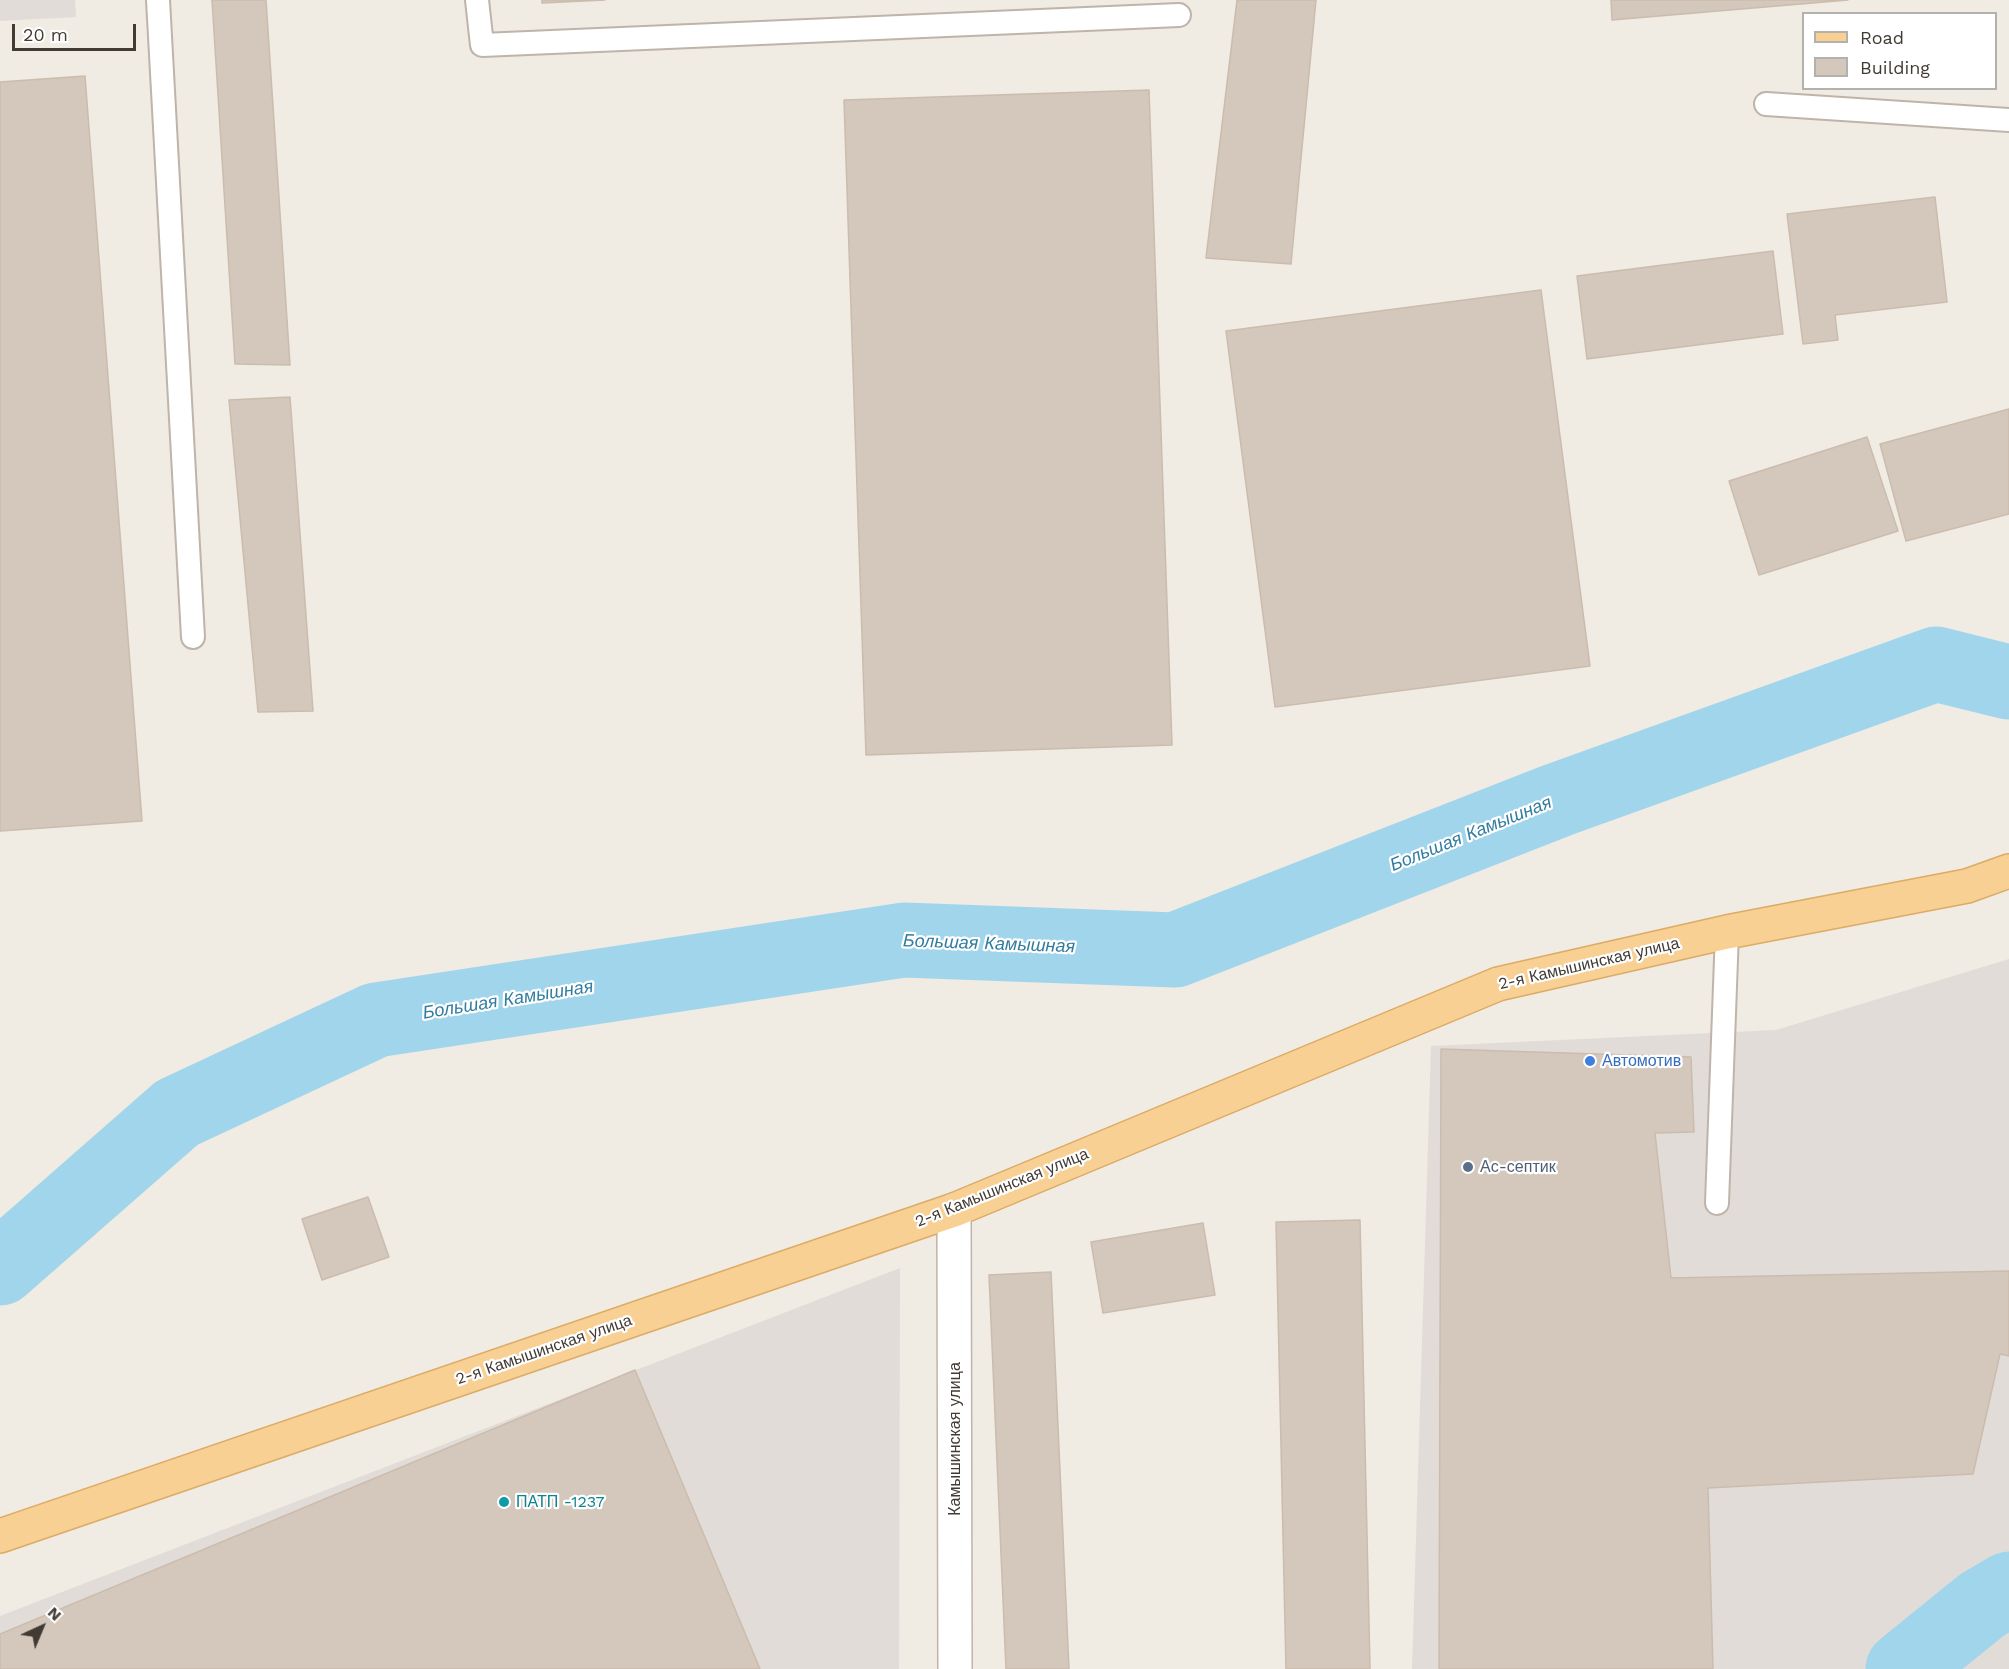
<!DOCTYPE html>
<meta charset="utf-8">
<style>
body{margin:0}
#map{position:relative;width:2009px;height:1669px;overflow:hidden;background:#f0ebe3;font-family:"Work Sans",sans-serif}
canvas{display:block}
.legend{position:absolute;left:1802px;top:12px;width:195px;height:78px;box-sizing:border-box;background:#fff;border:2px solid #b3b1ae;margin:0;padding:8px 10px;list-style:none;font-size:18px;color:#423b34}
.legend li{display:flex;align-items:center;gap:12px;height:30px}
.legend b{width:30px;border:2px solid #b3b1ae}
.north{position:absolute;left:12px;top:1597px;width:60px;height:60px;-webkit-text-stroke:4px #fff;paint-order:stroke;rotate:44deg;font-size:16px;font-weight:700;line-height:24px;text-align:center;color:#423b34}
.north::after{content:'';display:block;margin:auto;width:21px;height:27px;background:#423b34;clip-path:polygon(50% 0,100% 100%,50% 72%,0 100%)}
.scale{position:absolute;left:12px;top:24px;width:124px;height:27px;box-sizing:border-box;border:3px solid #423b34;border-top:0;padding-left:8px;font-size:18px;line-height:21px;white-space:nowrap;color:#423b34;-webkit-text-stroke:4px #fff;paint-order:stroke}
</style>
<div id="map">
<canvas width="2009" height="1669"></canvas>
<ul class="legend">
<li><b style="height:8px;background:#f8d094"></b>Road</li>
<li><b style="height:16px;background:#d4c8bc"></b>Building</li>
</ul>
<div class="north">N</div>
<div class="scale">20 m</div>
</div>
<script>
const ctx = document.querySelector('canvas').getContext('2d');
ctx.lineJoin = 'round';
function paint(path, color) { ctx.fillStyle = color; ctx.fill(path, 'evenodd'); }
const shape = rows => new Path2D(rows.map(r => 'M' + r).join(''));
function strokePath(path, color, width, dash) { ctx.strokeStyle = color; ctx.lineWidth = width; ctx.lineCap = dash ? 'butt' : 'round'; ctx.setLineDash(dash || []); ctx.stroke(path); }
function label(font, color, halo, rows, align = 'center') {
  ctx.font = font + ' "Work Sans",sans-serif'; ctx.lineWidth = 4.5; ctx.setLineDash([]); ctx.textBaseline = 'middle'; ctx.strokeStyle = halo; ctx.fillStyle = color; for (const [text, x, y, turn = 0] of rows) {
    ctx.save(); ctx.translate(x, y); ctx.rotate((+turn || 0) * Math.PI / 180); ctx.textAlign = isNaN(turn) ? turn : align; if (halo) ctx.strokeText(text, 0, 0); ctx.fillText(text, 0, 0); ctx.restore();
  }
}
paint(shape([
 [0,0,75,0,76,17,0,21],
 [2009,959,2009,1669,1412,1669,1431,1046,1776,1030],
 [900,1268,899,1669,0,1669,0,1616]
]), '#e2dcd8');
strokePath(shape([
 [0,1268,177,1113,376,1020,904,940,1175,950,1558,800,1936,664,2009,682],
 [1903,1669,1982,1605,2009,1589]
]), '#a1d5eb', 75);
const building = shape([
 [212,0,266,0,290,365,235,364,212,0],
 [542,0,605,0,542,3,542,0],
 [1237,0,1316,0,1291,264,1206,258,1237,0],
 [1611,0,1848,0,1612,20,1611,0],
 [85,76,142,821,0,831,0,82,85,76],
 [1149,90,1172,745,866,755,844,100,1149,90],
 [1935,197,1947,302,1835,315,1838,340,1803,344,1787,214,1935,197],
 [1773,251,1783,334,1587,359,1577,276,1773,251],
 [1541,290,1590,666,1275,707,1226,331,1541,290],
 [290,397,313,711,258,712,229,400,290,397],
 [2009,409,2009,514,1906,541,1880,444,2009,409],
 [1867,437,1898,531,1759,575,1729,481,1867,437],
 [1441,1049,1691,1057,1694,1132,1655,1133,1671,1278,2009,1271,2009,1356,2000,1354,1973,1474,1708,1488,1713,1669,1439,1669,1441,1049],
 [368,1197,389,1257,322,1280,302,1219,368,1197],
 [1360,1220,1370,1669,1286,1669,1276,1222,1360,1220],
 [1203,1223,1215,1295,1103,1313,1091,1242,1203,1223],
 [1051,1272,1069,1669,1006,1669,989,1275,1051,1272],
 [635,1370,760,1669,0,1669,0,1634,635,1370]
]);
paint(building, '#d4c8bc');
strokePath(building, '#cbbcad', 1.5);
const service = shape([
 [158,0,193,637],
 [477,0,482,45,1179,15],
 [1766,104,2009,120],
 [1717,1203,1727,932]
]);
const tertiary = shape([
 [954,1210,955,1669]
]);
const primary = shape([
 [0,1536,954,1210,1498,984,1727,932,1967,886,2009,871]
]);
strokePath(service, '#beb4a9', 26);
strokePath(tertiary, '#beb4a9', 36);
strokePath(primary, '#dcab65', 36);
strokePath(service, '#fff', 22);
strokePath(tertiary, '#fff', 33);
strokePath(primary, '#f8d094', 33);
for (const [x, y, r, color] of [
 [1590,1061,6,"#3f7fe0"],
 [1468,1167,6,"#5c6f8a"],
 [504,1502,6,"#0f9aa8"]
]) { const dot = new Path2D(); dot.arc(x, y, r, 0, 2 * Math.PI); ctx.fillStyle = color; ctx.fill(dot); strokePath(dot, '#fff', 2); }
label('16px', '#423b34', '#fff', [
 ["2-я Камышинская улица",1589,964,-13],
 ["2-я Камышинская улица",1002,1188,-22],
 ["2-я Камышинская улица",544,1350,-19],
 ["Камышинская улица",955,1439,-90]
]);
label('16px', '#366cbe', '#fff', [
 ["Автомотив",1602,1061]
], 'left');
label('16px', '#4e5e75', '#fff', [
 ["Ас-септик",1480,1167]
], 'left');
label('16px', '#0d838f', '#fff', [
 ["ПАТП -1237",516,1502]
], 'left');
label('italic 18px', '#327d9f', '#fff', [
 ["Большая Камышная",1471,834,-22],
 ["Большая Камышная",989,944,2],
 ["Большая Камышная",508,1000,-9]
]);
</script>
